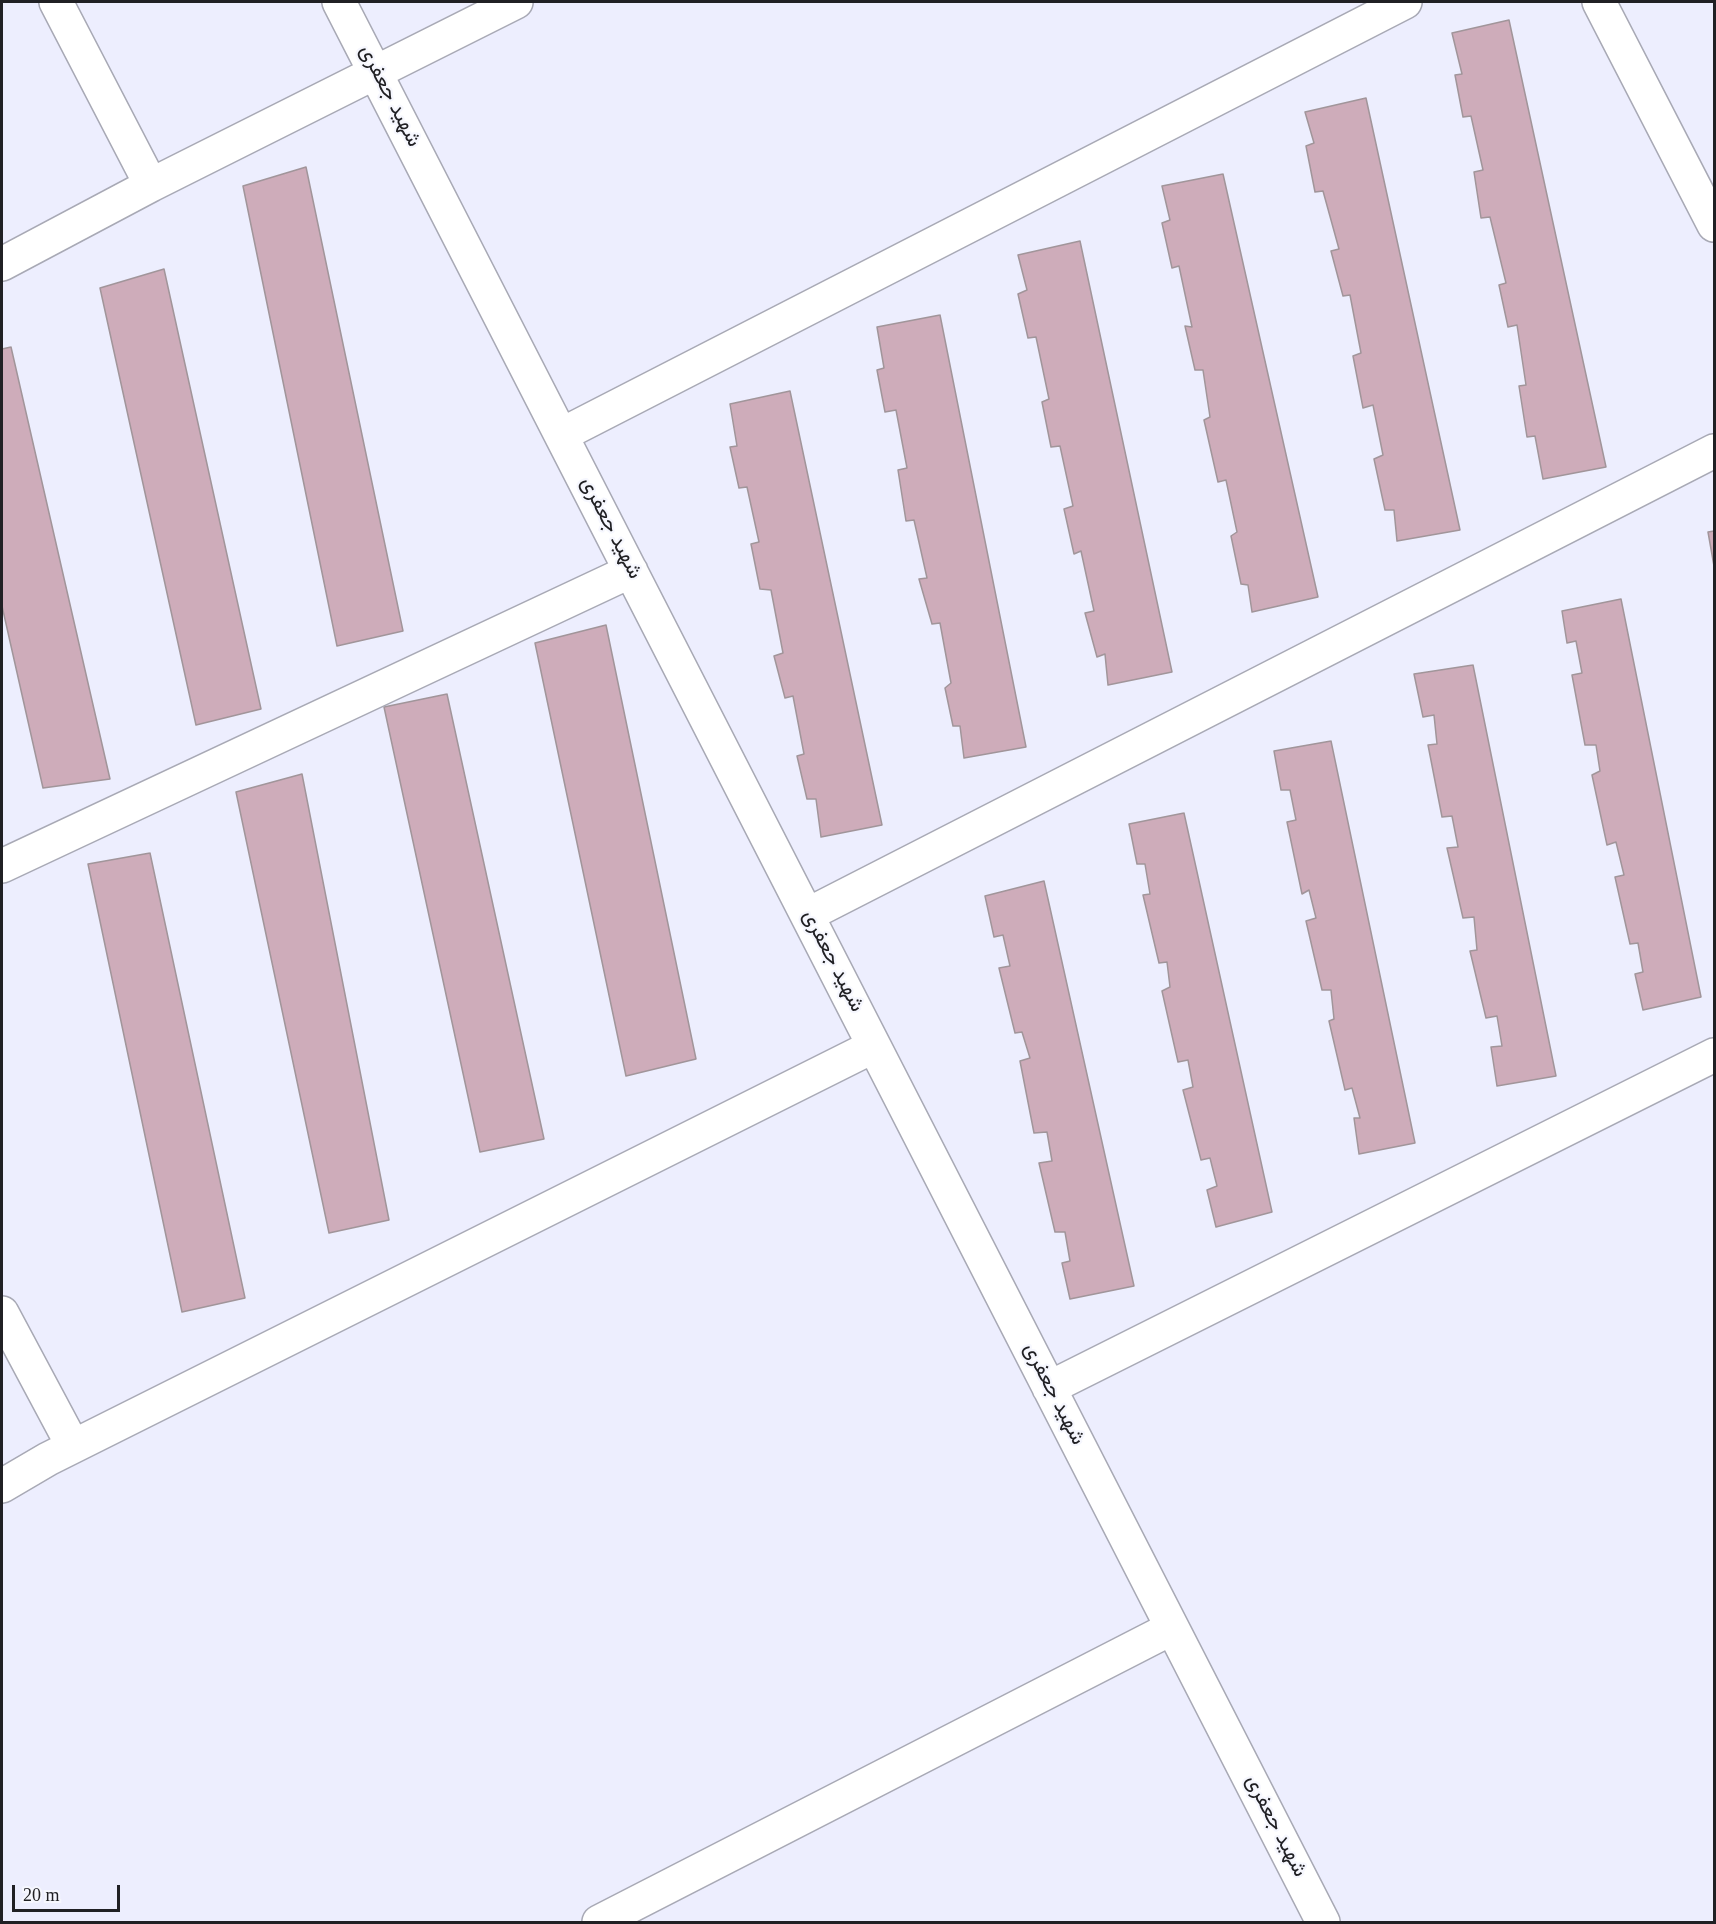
<!DOCTYPE html>
<meta charset="utf-8">
<style>
body{margin:0}
#map{position:relative;width:1716px;height:1924px;overflow:hidden;background:#f6f7fe;font-family:Georgia,serif}
canvas{display:block}
.frame{position:absolute;inset:0;border:3px solid #202024;pointer-events:none}
.scale{position:absolute;left:12px;top:1885px;width:108px;height:27px;box-sizing:border-box;border:3px solid #202024;border-top:0;padding-left:8px;font-size:18px;line-height:21px;white-space:nowrap;color:#202024;-webkit-text-stroke:4px #f6f7fe;paint-order:stroke}
</style>
<div id="map">
<canvas width="1716" height="1924"></canvas>
<div class="frame"></div>
<div class="scale">20 m</div>
</div>
<script>
const ctx = document.querySelector('canvas').getContext('2d');
ctx.lineJoin = 'round';
function paint(path, color) { ctx.fillStyle = color; ctx.fill(path, 'evenodd'); }
const shape = rows => new Path2D(rows.map(r => 'M' + r).join(''));
function strokePath(path, color, width, dash) { ctx.strokeStyle = color; ctx.lineWidth = width; ctx.lineCap = dash ? 'butt' : 'round'; ctx.setLineDash(dash || []); ctx.stroke(path); }
function label(font, color, halo, rows, align = 'center') {
  ctx.font = font + ' Georgia,Vazirmatn,serif'; ctx.lineWidth = 4.5; ctx.setLineDash([]); ctx.textBaseline = 'middle'; ctx.strokeStyle = halo; ctx.fillStyle = color; for (const [text, x, y, turn = 0] of rows) {
    ctx.save(); ctx.translate(x, y); ctx.rotate((+turn || 0) * Math.PI / 180); ctx.textAlign = isNaN(turn) ? turn : align; if (halo) ctx.strokeText(text, 0, 0); ctx.fillText(text, 0, 0); ctx.restore();
  }
}
paint(shape([
 [2,2,1714,2,1714,1922,2,1922]
]), '#edeefe');
const building = shape([
 [1509,20,1606,467,1543,479,1535,436,1527,437,1519,386,1526,385,1517,325,1508,327,1499,285,1506,283,1490,217,1481,218,1474,172,1483,170,1471,116,1463,117,1455,75,1462,74,1452,33,1509,20],
 [1366,98,1460,530,1397,541,1394,510,1385,510,1374,459,1383,455,1373,405,1363,408,1353,356,1361,353,1350,295,1343,296,1331,251,1339,249,1323,191,1315,192,1306,146,1314,143,1305,112,1366,98],
 [306,167,403,631,337,646,243,186,306,167],
 [1223,174,1318,597,1252,612,1248,585,1241,584,1231,536,1237,532,1226,480,1218,482,1204,420,1210,417,1203,370,1195,370,1185,326,1192,327,1179,266,1172,268,1162,223,1170,220,1162,186,1223,174],
 [1080,241,1172,672,1108,685,1105,654,1097,657,1085,613,1094,611,1081,551,1074,554,1064,509,1073,506,1060,446,1051,447,1042,402,1049,399,1036,337,1028,338,1018,294,1027,290,1018,255,1080,241],
 [164,269,261,709,196,725,100,288,164,269],
 [940,315,1026,747,964,758,960,726,953,726,945,688,951,683,940,623,932,624,919,579,927,578,914,520,906,521,898,470,907,468,896,410,885,412,877,370,884,368,877,327,940,315],
 [11,347,110,779,43,788,2,606,2,349,11,347],
 [790,391,882,825,821,837,816,799,807,799,797,756,804,754,793,696,785,698,774,656,783,653,771,590,760,589,751,544,759,542,747,487,739,488,730,447,737,446,730,404,790,391],
 [1714,531,1714,566,1708,532,1714,531],
 [1621,599,1701,997,1643,1010,1635,974,1643,972,1638,943,1630,944,1615,877,1624,875,1616,842,1607,845,1592,775,1600,771,1596,745,1585,745,1572,675,1582,673,1576,641,1567,643,1562,611,1621,599],
 [606,625,696,1059,626,1076,535,643,606,625],
 [1473,665,1556,1076,1497,1086,1491,1047,1502,1046,1497,1016,1486,1018,1470,951,1477,950,1474,917,1463,918,1447,848,1458,847,1452,816,1442,817,1428,745,1437,744,1434,715,1423,717,1414,674,1473,665],
 [447,694,544,1139,480,1152,384,707,447,694],
 [1331,741,1415,1143,1359,1154,1354,1118,1360,1118,1352,1088,1345,1090,1329,1021,1334,1019,1331,990,1322,990,1306,921,1316,918,1309,890,1302,894,1287,822,1296,820,1290,790,1281,790,1274,751,1331,741],
 [302,774,389,1220,329,1233,236,792,302,774],
 [1184,813,1272,1212,1216,1227,1207,1190,1217,1186,1210,1158,1201,1160,1183,1090,1193,1087,1188,1060,1178,1062,1162,991,1170,987,1167,962,1159,963,1143,895,1150,894,1145,864,1137,864,1129,824,1184,813],
 [150,853,245,1298,182,1312,88,864,150,853],
 [1044,881,1134,1286,1070,1299,1062,1263,1070,1261,1065,1232,1055,1232,1039,1163,1052,1161,1047,1132,1034,1133,1020,1061,1030,1058,1022,1032,1015,1033,999,968,1010,966,1003,935,994,937,985,896,1044,881]
]);
paint(building, '#ceacba');
strokePath(building, '#a1959a', 1.5);
const minor = shape([
 [56,2,151,185,516,2],
 [339,2,1323,1922],
 [1599,2,1714,225],
 [2,264,151,185],
 [561,435,1405,2],
 [2,866,631,571],
 [807,915,1714,451],
 [2,1313,73,1446],
 [1049,1388,1714,1055],
 [2,1486,48,1459,874,1046],
 [599,1922,1172,1628]
]);
strokePath(minor, '#a8a9b5', 36);
strokePath(minor, '#fff', 33);
label('21px', '#202024', '#f6f7fe', [
 ["شهید جعفری",388,97,63],
 ["شهید جعفری",609,529,63],
 ["شهید جعفری",831,962,63],
 ["شهید جعفری",1052,1395,63],
 ["شهید جعفری",1274,1827,63]
]);
</script>
